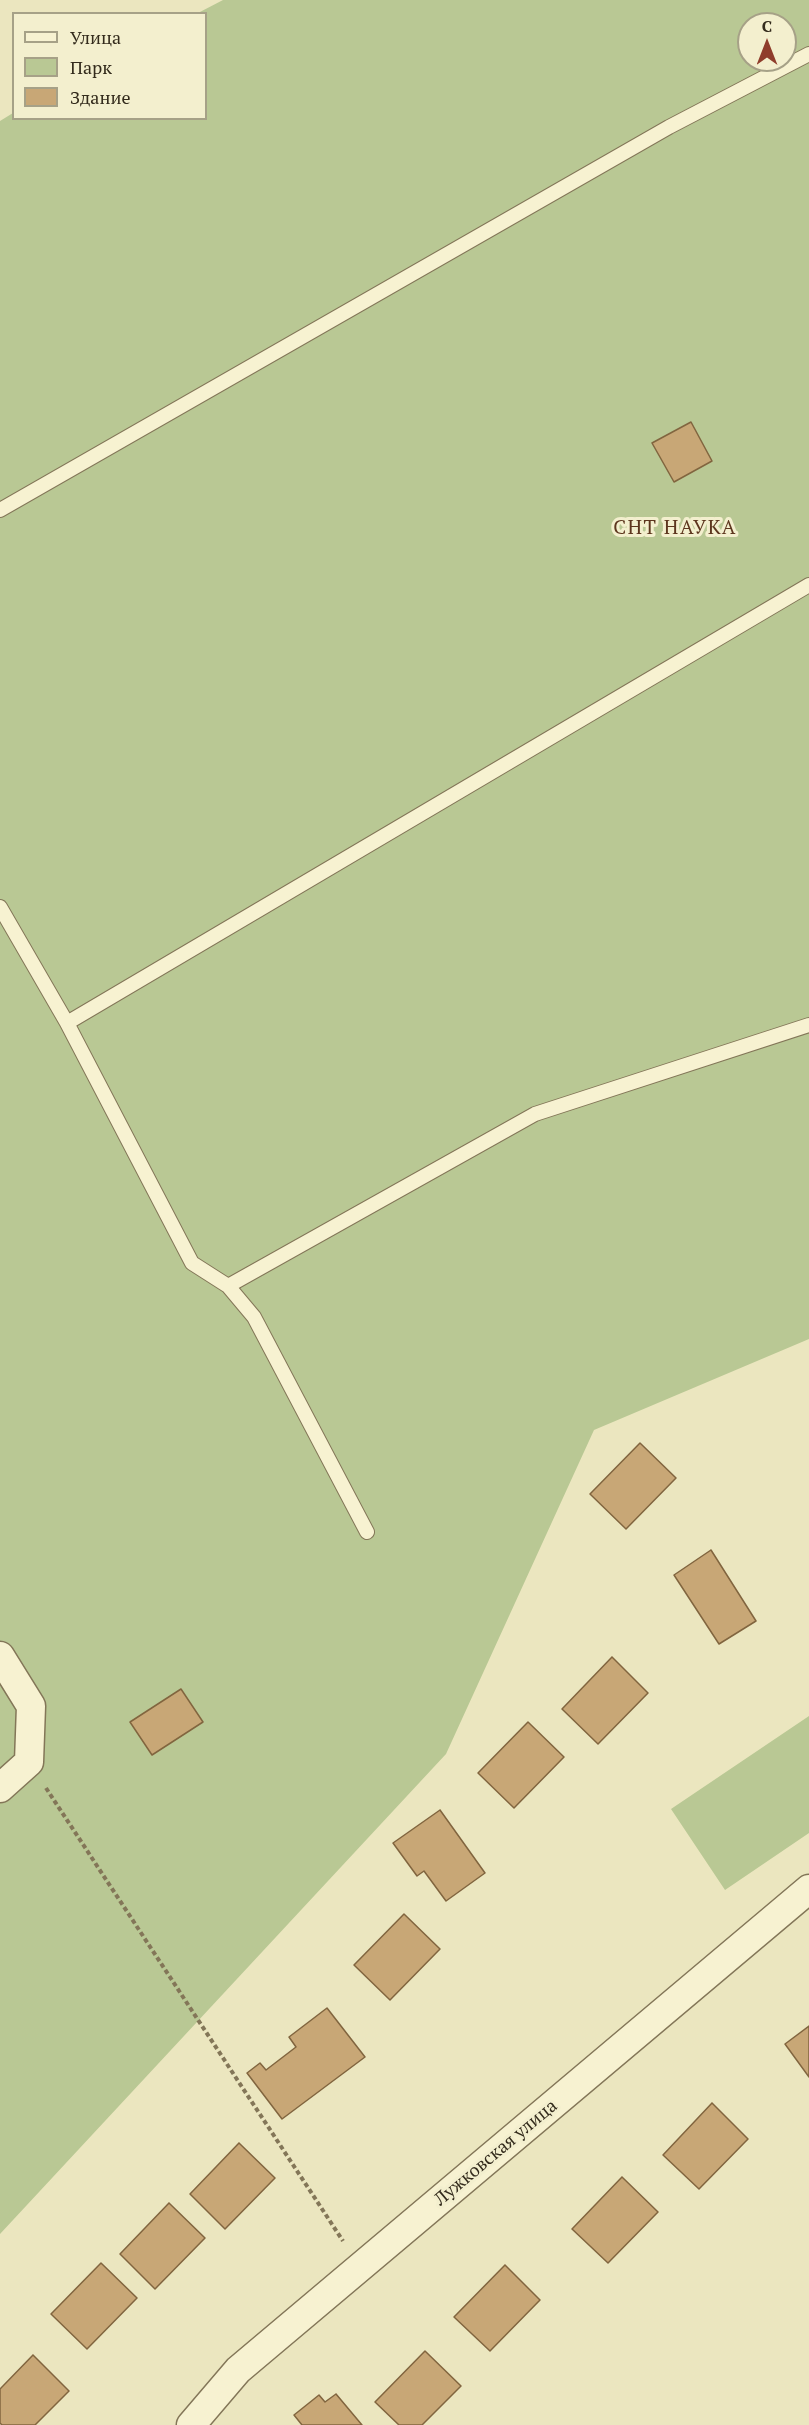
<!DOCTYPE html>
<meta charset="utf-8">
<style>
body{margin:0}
#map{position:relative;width:809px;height:2425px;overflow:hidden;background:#ebe6bf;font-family:"PT Serif",serif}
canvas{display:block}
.legend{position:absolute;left:12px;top:12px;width:195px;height:108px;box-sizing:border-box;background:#f3efce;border:2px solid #a6a187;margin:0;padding:8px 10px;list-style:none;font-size:18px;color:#332b1c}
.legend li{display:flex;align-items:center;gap:12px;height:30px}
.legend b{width:30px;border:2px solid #a6a187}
.north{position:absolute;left:737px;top:12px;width:60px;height:60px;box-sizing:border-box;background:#f3efce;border:2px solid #a6a187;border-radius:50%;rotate:0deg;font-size:16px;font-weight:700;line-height:24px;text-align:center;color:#332b1c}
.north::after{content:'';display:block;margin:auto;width:21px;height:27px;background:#8f3d2b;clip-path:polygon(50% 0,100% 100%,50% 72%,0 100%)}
</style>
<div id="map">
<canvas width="809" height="2425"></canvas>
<ul class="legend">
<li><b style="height:8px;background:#f7f2d1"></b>Улица</li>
<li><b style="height:16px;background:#b9c894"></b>Парк</li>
<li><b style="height:16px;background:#c8a776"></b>Здание</li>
</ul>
<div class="north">С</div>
</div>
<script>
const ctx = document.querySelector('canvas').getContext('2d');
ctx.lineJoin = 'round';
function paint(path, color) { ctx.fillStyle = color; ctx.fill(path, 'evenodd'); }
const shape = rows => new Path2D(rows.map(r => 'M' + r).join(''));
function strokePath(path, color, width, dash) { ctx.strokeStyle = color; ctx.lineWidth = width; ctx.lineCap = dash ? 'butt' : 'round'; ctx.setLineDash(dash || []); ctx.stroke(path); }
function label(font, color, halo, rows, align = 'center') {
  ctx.font = font + ' "PT Serif",serif'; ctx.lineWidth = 6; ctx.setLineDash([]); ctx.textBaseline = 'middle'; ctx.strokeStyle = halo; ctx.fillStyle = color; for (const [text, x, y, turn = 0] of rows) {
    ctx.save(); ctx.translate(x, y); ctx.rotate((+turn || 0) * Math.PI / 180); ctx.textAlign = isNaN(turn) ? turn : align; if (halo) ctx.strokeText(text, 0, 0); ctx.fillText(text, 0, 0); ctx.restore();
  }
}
paint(shape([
 [223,0,809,0,809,1339,594,1430,446,1754,0,2234,0,121,13,113,14,118,206,118,206,14,198,13],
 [749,24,785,24,785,60,749,60],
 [809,1716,809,1833,725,1890,671,1809]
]), '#b9c894');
const building = shape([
 [691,422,712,461,674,482,652,443,691,422],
 [640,1443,676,1478,626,1529,590,1494,640,1443],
 [711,1550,756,1621,719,1644,674,1575,711,1550],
 [612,1657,648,1693,598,1744,562,1709,612,1657],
 [181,1689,203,1722,152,1755,130,1722,181,1689],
 [528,1722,564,1757,514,1808,478,1773,528,1722],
 [440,1810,485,1873,446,1901,424,1871,417,1876,393,1843,440,1810],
 [404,1914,440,1949,390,2000,354,1965,404,1914],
 [327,2008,365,2057,282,2119,247,2073,260,2063,266,2070,296,2047,289,2037,327,2008],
 [809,2026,809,2077,785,2044,809,2026],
 [712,2103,748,2139,699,2189,663,2155,712,2103],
 [239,2143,275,2178,225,2229,190,2194,239,2143],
 [622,2177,658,2212,608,2263,572,2229,622,2177],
 [169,2203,205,2238,155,2289,120,2254,169,2203],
 [101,2263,137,2298,87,2349,51,2314,101,2263],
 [505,2265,540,2300,490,2351,454,2317,505,2265],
 [425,2351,461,2386,422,2425,399,2425,375,2402,425,2351],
 [33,2355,69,2391,35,2425,2,2425,0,2423,0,2389,33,2355],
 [336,2394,362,2425,302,2425,294,2415,319,2395,325,2402,336,2394]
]);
paint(building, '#c8a776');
strokePath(building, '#81653f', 1.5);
const lane = shape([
 [0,510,669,127,809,54],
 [0,907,67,1023,192,1263,228,1286,535,1114,809,1025],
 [67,1023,809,585],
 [228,1286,254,1317,367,1532]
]);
const street = shape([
 [0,1656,31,1706,29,1762,0,1788],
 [191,2425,238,2370,809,1889]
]);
strokePath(lane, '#837658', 16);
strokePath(street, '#837658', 31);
strokePath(shape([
 [46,1788,343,2241]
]), '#837658', 4, [4.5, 3]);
strokePath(lane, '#f7f2d1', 14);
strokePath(street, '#f7f2d1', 28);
label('18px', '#332b1c', '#f3efce', [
 ["Лужковская улица",496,2153,-40]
]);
ctx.letterSpacing = '1.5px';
label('20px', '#5d361e', '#f3efce', [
 ["СНТ НАУКА",675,528]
]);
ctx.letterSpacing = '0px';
</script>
